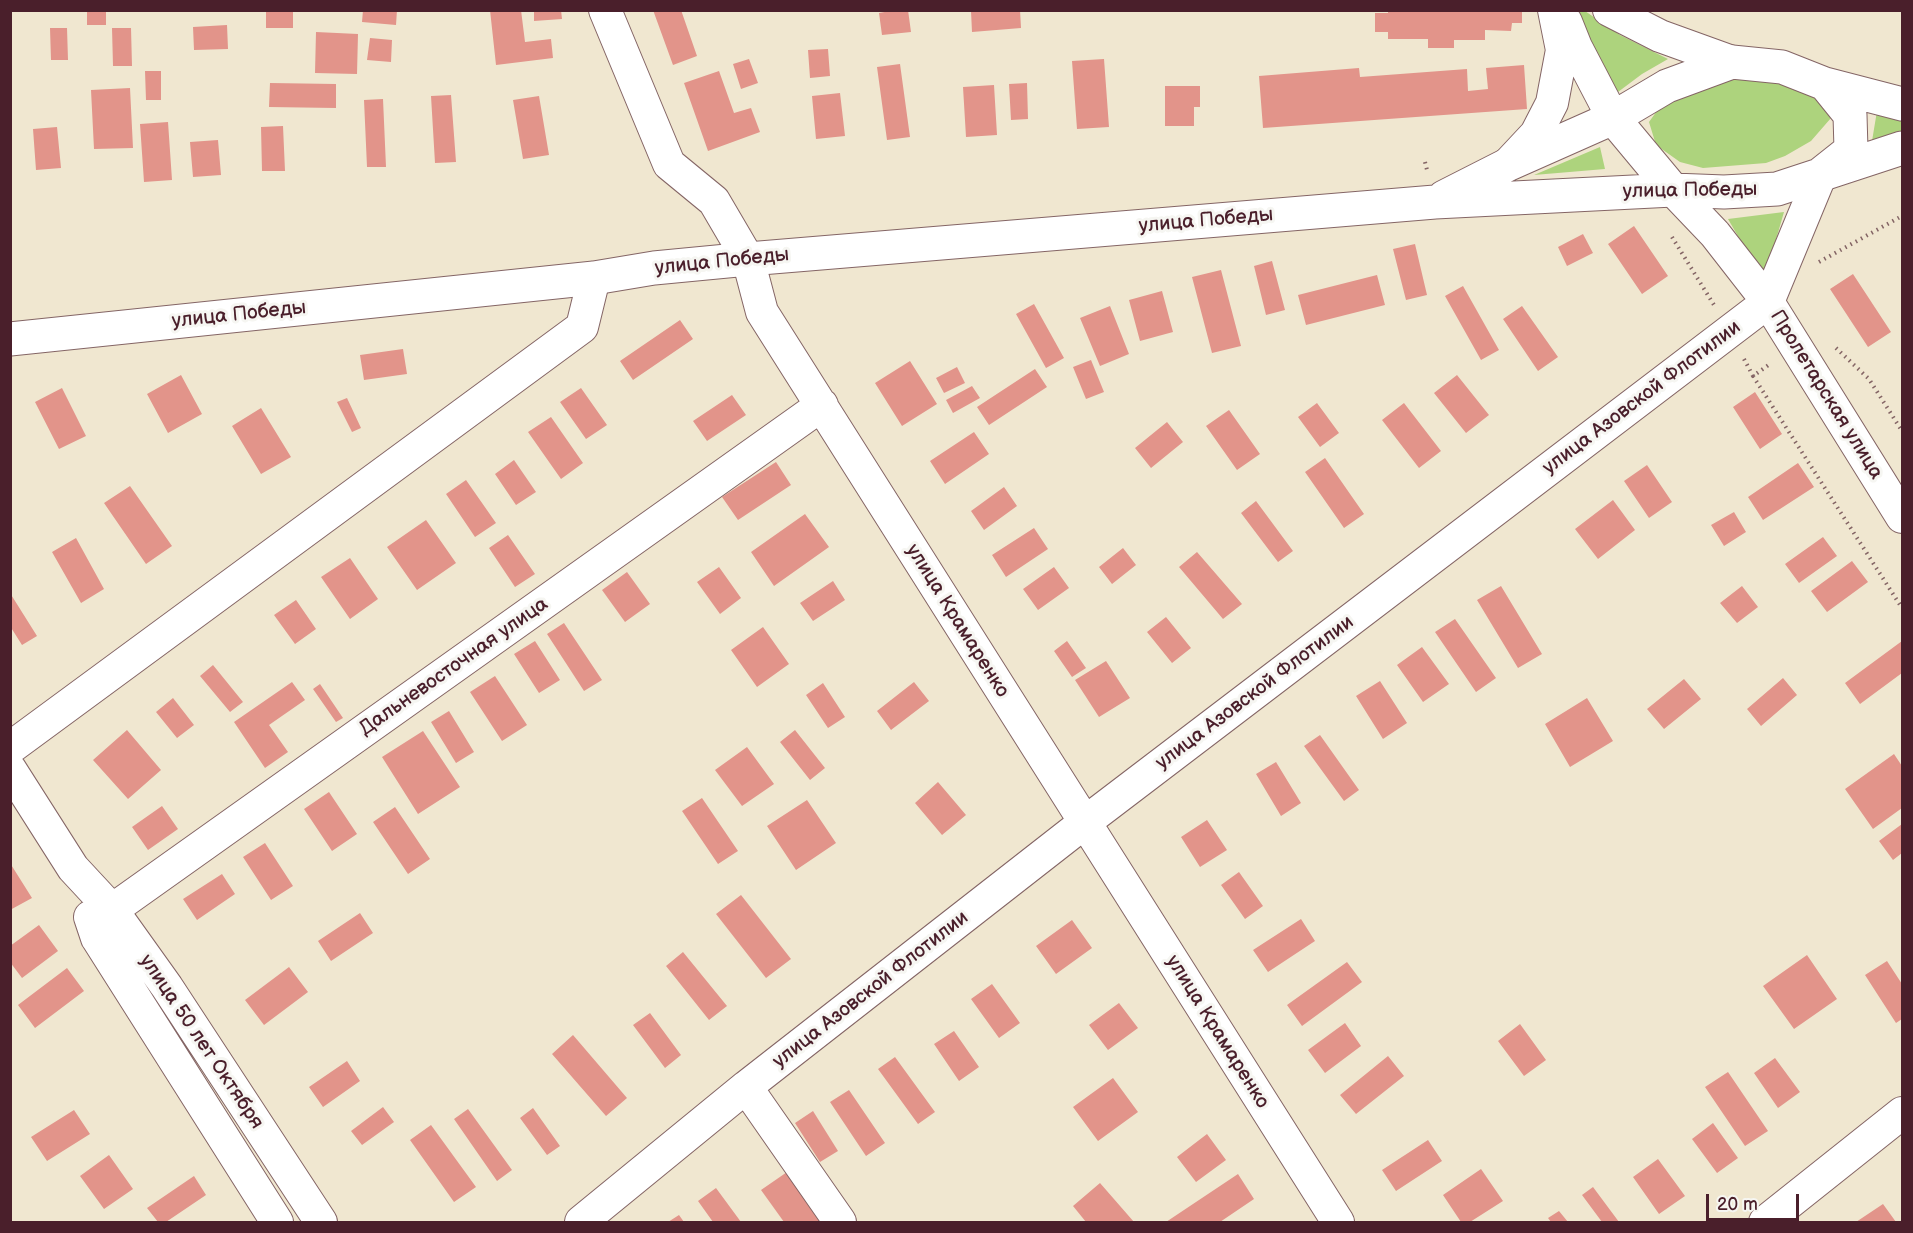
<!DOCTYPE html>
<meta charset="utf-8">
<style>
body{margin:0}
#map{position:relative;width:1913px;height:1233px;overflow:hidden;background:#f0e7d0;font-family:"Balsamiq Sans",sans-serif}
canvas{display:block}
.frame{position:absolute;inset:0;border:12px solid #4a1f2b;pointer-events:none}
.scale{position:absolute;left:1706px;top:1194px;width:93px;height:27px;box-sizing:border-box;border:3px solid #4a1f2b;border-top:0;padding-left:8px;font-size:18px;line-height:21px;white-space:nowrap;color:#4a1f2b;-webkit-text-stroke:4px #f6f6f2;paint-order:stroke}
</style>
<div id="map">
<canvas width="1913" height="1233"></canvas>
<div class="frame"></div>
<div class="scale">20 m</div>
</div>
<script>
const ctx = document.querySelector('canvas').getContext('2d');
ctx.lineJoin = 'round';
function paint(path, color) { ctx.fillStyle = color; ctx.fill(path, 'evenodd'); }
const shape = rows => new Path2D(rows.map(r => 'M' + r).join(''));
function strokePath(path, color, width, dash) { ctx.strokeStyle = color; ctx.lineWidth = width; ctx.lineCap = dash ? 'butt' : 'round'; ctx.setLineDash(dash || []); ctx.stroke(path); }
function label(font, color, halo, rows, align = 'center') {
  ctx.font = font + ' "Balsamiq Sans",sans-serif'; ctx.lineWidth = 6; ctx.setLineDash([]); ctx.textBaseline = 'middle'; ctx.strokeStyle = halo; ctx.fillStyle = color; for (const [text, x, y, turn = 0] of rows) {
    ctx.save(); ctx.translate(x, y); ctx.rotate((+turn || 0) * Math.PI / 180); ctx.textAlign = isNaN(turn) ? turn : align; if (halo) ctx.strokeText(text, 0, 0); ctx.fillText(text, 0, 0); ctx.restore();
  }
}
paint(shape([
 [1572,11,1585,11,1620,35,1668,59,1642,74,1614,95],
 [1765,75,1817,91,1831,118,1811,141,1785,156,1766,163,1703,168,1680,162,1656,145,1649,122,1664,101,1725,77],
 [1878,105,1902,116,1902,140,1871,147],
 [1600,147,1605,169,1534,175],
 [1784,212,1764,281,1728,219]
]), '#add37d');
paint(shape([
 [87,10,106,10,106,25,87,25],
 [266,10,293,10,293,28,266,28],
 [363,10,397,10,396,25,362,22],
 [490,10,521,10,525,42,551,39,553,58,496,65],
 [534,10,561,10,562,19,534,21],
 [653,10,681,10,697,56,673,65],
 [896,10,908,10,911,32,882,35,879,13],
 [1020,10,1021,28,972,32,971,11],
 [1388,10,1522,10,1522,23,1512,23,1511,31,1485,30,1485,40,1454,40,1454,48,1428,48,1428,39,1388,39,1388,32,1375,32,1375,13,1388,13],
 [227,25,228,49,194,50,193,27],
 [50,28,67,28,68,60,51,60],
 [112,28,131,28,132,66,113,66],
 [316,32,358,34,357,74,315,73],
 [370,38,392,40,391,62,367,60],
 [828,49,830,76,810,78,808,50],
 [749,59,758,83,741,89,733,64],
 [1104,59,1109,127,1077,129,1072,61],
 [900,64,910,137,887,140,877,67],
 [1524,65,1527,109,1263,128,1259,76,1359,68,1360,77,1467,69,1468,91,1488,89,1486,68],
 [145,71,161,71,161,100,146,100],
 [719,71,734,113,751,108,760,132,708,151,684,83],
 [270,83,336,84,336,108,269,107],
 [1027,83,1028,119,1011,120,1009,84],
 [994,85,997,135,966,137,963,87],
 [1165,86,1200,86,1200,107,1194,107,1194,126,1165,126],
 [130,88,133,148,94,149,91,90],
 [840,93,845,136,816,139,812,96],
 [451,95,456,162,435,163,431,96],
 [539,96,549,155,523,159,513,100],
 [383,99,386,167,367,167,364,100],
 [168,122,172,180,144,182,140,124],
 [283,126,285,171,262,171,261,127],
 [57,127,61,168,36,170,33,129],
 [218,140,221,175,193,177,190,142],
 [1634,226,1668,276,1642,294,1608,244],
 [1583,234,1593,253,1567,266,1558,247],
 [1415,244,1427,295,1406,300,1393,249],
 [1272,261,1285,310,1266,315,1254,266],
 [1221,270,1241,346,1212,353,1192,277],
 [1853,274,1891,332,1868,347,1830,289],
 [1377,275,1385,305,1306,325,1298,295],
 [1463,286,1499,350,1481,360,1445,296],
 [1162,291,1173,332,1140,341,1129,300],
 [1034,304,1064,358,1046,368,1016,314],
 [1110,306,1129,354,1100,366,1080,318],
 [1522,306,1558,357,1538,371,1503,319],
 [680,320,693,339,633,380,620,361],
 [403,349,407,374,364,380,360,355],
 [1091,360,1104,392,1086,399,1073,367],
 [910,361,937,404,902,426,875,383],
 [957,367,965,383,944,393,936,378],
 [1035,369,1047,387,989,425,977,407],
 [181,375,202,414,168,433,147,394],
 [1457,375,1489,415,1466,433,1434,393],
 [972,386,980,398,953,413,946,400],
 [62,388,86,436,59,449,35,402],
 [581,388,607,425,586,439,560,402],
 [1755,392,1782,434,1760,449,1733,407],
 [732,395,746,415,707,441,693,421],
 [347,398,361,428,352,432,337,402],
 [1317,403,1339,433,1320,447,1298,417],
 [1404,403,1441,451,1419,468,1382,420],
 [261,408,291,457,261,474,232,426],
 [1229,410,1260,454,1237,470,1206,426],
 [551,417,583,463,561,479,528,432],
 [1167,422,1183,442,1151,468,1135,448],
 [974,432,989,454,945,484,930,461],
 [1325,458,1364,514,1344,528,1305,472],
 [514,460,536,492,516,505,495,474],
 [776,462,791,485,738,520,722,497],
 [1798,463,1814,487,1763,520,1748,497],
 [1647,465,1672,502,1649,518,1624,481],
 [466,480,496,523,475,537,446,494],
 [130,486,172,546,146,564,104,503],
 [1004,487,1017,506,984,530,971,511],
 [1613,500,1635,530,1598,559,1575,529],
 [1256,501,1293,551,1278,562,1241,513],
 [1734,512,1746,532,1724,546,1711,525],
 [805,514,829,547,774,586,751,552],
 [426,520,456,563,417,590,387,547],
 [1034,528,1048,549,1006,577,992,555],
 [508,535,535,574,515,587,489,548],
 [1823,537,1837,556,1799,583,1785,564],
 [76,538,104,589,81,603,52,552],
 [1123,548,1136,565,1112,584,1099,567],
 [1197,552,1242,604,1223,619,1179,567],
 [350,558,378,599,350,619,321,577],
 [1852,561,1868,582,1827,612,1811,591],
 [719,567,741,598,720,614,697,582],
 [1054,567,1069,588,1038,610,1023,589],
 [627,572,650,604,625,622,602,590],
 [833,581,845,600,813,621,800,603],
 [1501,586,1542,654,1518,668,1477,600],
 [1742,586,1758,607,1737,623,1720,603],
 [10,593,37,636,22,645,10,626],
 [296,600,316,629,295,644,274,615],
 [1166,617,1191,648,1172,663,1147,632],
 [1455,619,1496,678,1476,692,1435,632],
 [564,623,602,680,584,691,547,634],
 [763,627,789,664,757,687,731,650],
 [535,641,560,680,539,693,514,654],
 [1067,641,1086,668,1072,677,1054,651],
 [1902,641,1902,673,1860,704,1845,683],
 [1422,647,1449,684,1423,702,1397,665],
 [1106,661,1130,698,1099,717,1075,680],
 [213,665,243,702,230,712,200,676],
 [495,676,527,725,502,741,470,692],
 [1783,678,1797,695,1761,726,1747,709],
 [1684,679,1701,699,1664,729,1647,709],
 [1380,681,1407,723,1383,739,1356,696],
 [292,682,305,700,269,725,288,752,265,768,234,722],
 [914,682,929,701,891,730,877,711],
 [823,683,845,717,828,728,806,695],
 [320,684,343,718,336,722,313,689],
 [173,698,194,725,177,738,156,712],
 [1587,698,1613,741,1570,767,1545,724],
 [449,711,474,752,456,763,431,722],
 [127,730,161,770,128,799,93,760],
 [795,730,825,768,810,780,780,742],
 [423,731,460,787,418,814,382,757],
 [1320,735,1359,790,1344,801,1304,746],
 [747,747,774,784,742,806,715,770],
 [1894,754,1902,766,1902,808,1873,829,1845,789],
 [1276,762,1301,803,1281,816,1256,774],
 [938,782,966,815,942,835,915,803],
 [329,792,357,834,332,851,304,809],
 [702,798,738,851,718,864,682,811],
 [807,800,836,843,796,870,767,826],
 [162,806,178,829,148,850,132,827],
 [395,807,430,859,408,874,373,822],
 [1207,820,1227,850,1200,867,1181,837],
 [1902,824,1902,853,1893,860,1879,841],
 [265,843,293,886,271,900,243,857],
 [10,863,32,898,10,910],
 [1239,872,1263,906,1245,919,1221,885],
 [222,874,235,894,197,920,183,899],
 [741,895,791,959,766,978,716,914],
 [360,913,373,933,331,961,318,941],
 [1301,919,1315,941,1268,972,1253,950],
 [1072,920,1092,948,1056,974,1036,946],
 [39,925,58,951,22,978,10,962,10,946],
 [683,952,727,1006,709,1020,666,966],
 [1807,955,1837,999,1794,1029,1763,986],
 [1887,961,1902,984,1902,1019,1896,1023,1865,975],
 [1347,962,1362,982,1302,1026,1287,1005],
 [289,967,308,992,264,1025,245,1000],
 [67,968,84,991,35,1028,18,1005],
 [992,984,1020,1023,999,1038,971,999],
 [1119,1003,1138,1028,1108,1050,1089,1025],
 [650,1013,681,1055,665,1068,633,1025],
 [1345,1023,1361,1046,1325,1073,1308,1050],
 [1520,1024,1546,1060,1524,1076,1498,1041],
 [954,1031,979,1067,959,1081,934,1044],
 [573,1035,627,1098,606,1116,552,1054],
 [1388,1056,1404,1076,1356,1114,1340,1095],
 [895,1057,935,1112,918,1124,878,1069],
 [1775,1058,1800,1092,1778,1108,1754,1073],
 [347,1061,360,1081,323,1107,309,1087],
 [1728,1072,1768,1131,1745,1146,1705,1087],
 [1113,1078,1138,1112,1098,1141,1073,1107],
 [849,1090,885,1143,866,1156,830,1102],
 [383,1107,394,1122,362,1145,351,1131],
 [533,1108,560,1146,547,1155,520,1118],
 [468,1109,512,1170,497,1181,454,1119],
 [74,1110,90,1134,47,1161,31,1137],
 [813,1111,838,1151,820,1162,795,1123],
 [1713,1123,1738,1158,1717,1173,1692,1139],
 [431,1125,476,1187,454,1202,410,1140],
 [1207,1134,1226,1160,1196,1182,1177,1157],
 [1428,1140,1442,1161,1396,1191,1382,1170],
 [109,1155,133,1189,104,1209,80,1176],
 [1658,1159,1685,1196,1659,1214,1633,1177],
 [1481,1169,1503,1201,1470,1222,1461,1222,1443,1195],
 [790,1170,827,1222,784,1222,761,1190],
 [1238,1174,1254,1199,1220,1222,1166,1222],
 [194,1176,206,1195,166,1222,158,1222,147,1208],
 [1100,1183,1134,1222,1086,1222,1073,1206],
 [1593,1187,1619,1222,1602,1222,1582,1195],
 [716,1188,741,1222,713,1222,698,1201],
 [1883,1204,1896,1222,1856,1222],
 [1559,1211,1568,1222,1551,1222,1548,1218],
 [679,1215,684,1222,668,1222]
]), '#e2948a');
const minor = shape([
 [605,10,669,164,714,201,748,259,762,312,1338,1222],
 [1609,10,1660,36,1732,62],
 [1566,22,1576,47,1613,118],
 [1507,165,1536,134,1552,103,1562,50,1554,10],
 [1673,190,1715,234,1768,302,1902,517],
 [1768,302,1821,174],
 [10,748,582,327,594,278],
 [10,769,73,868,112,910,167,987,321,1222],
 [90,917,97,938,277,1222],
 [97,938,112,910,822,405],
 [746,1087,840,1222],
 [581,1222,746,1087,1084,823,1768,302],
 [1765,1222,1902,1113]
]);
const tertiary = shape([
 [1613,118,1673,190],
 [1822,173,1851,150,1850,115,1825,84],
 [1444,197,1507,165,1613,118,1667,86,1732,62,1782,67,1825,84,1902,104],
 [10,339,594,278,654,268,748,259,1435,202,1673,190,1724,192,1777,189,1902,148]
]);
strokePath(minor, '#846565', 34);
strokePath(tertiary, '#846565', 35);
strokePath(shape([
 [1425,162,1427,170],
 [1672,237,1714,305],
 [1819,262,1902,216],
 [1836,348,1869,379,1902,431],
 [1744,359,1753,376,1770,364],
 [1753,376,1902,608]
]), '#846565', 4, [1.5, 4.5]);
strokePath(minor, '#fff', 32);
strokePath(tertiary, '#fff', 33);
label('20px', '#4a1f2b', '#f6f6f2', [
 ["улица Победы",1690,191,-1],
 ["улица Победы",1206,221,-5],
 ["улица Победы",722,262,-6],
 ["улица Победы",239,315,-6],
 ["Пролетарская улица",1826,395,58],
 ["улица Азовской Флотилии",1642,398,-37],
 ["улица Крамаренко",957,621,58],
 ["Дальневосточная улица",454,667,-35],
 ["улица Азовской Флотилии",1255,693,-37],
 ["улица Азовской Флотилии",871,990,-38],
 ["улица Крамаренко",1217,1032,58],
 ["улица 50 лет Октября",201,1042,56]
]);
</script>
